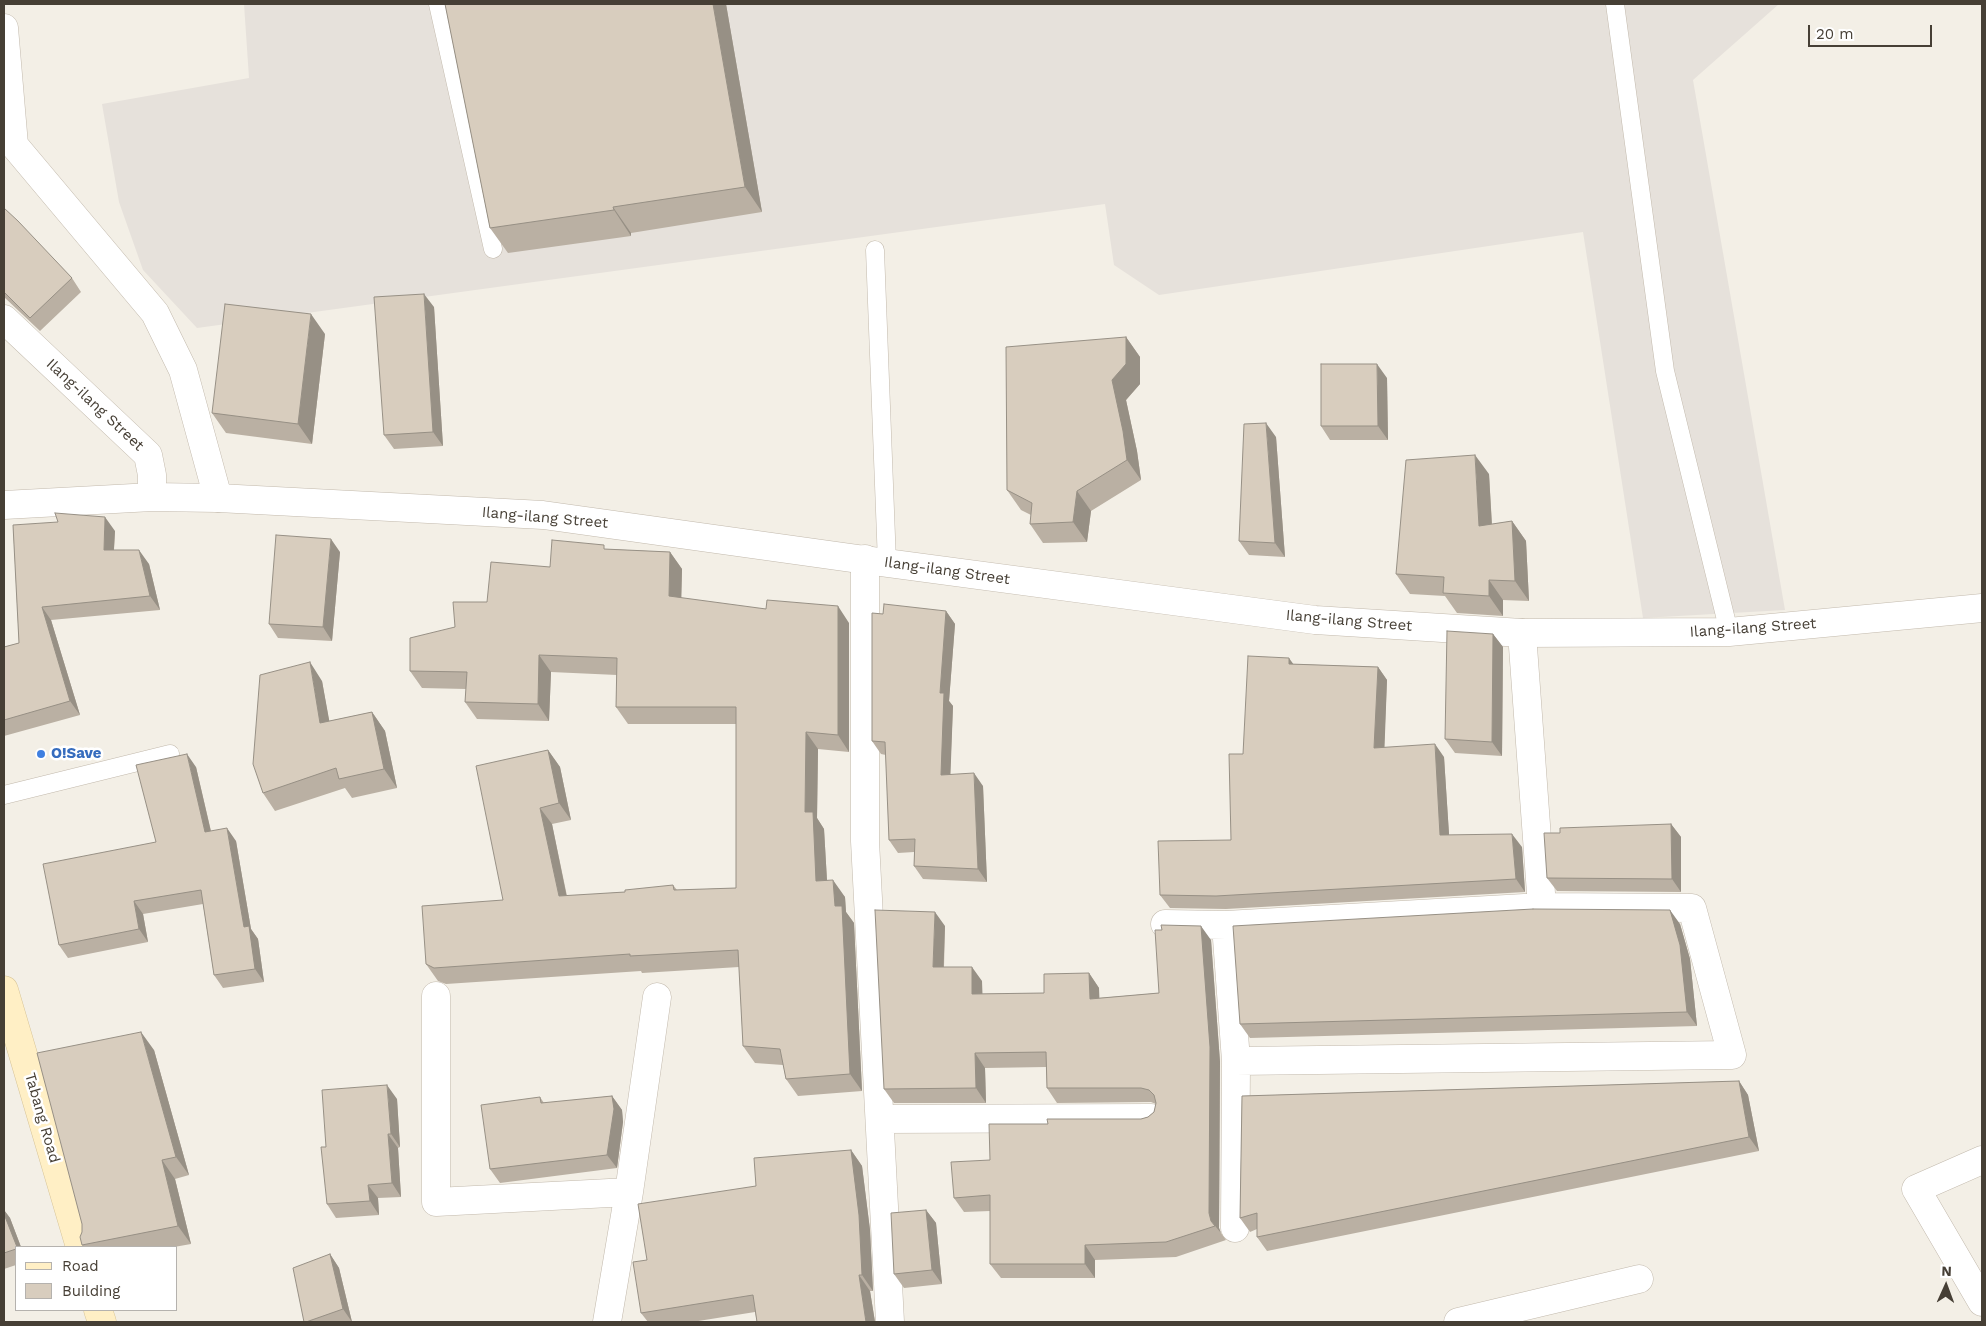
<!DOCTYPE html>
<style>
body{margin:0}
#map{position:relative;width:1986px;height:1326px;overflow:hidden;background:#f3efe6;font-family:"Work Sans",sans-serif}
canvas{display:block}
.frame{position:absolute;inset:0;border:5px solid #463f35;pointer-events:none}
.legend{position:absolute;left:15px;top:1246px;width:162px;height:65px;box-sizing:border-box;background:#fff;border:1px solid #b5b2ae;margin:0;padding:6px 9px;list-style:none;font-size:15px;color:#463f35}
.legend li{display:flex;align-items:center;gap:10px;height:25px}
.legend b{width:25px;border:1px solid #b5b2ae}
.north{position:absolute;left:1921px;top:1261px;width:50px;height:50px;-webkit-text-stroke:4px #fff;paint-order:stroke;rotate:2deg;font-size:14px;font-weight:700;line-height:20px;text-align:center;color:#463f35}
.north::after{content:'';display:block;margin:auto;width:18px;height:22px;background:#463f35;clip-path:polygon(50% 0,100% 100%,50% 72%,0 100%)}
.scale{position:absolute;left:1808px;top:25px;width:124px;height:22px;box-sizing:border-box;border:2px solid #463f35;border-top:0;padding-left:6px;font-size:15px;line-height:18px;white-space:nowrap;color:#463f35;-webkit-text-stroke:4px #fff;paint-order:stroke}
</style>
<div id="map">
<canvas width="1986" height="1326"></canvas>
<div class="frame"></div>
<ul class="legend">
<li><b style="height:6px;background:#ffefc5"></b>Road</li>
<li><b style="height:14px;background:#d8cdbe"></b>Building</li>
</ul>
<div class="north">N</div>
<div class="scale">20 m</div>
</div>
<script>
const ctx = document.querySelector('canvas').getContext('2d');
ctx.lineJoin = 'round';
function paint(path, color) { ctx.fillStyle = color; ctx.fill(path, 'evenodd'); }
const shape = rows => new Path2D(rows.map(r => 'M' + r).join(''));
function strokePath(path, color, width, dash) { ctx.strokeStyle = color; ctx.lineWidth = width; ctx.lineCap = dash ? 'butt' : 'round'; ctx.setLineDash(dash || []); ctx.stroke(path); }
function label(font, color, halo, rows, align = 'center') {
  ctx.font = font + ' "Work Sans",sans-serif'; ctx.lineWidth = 5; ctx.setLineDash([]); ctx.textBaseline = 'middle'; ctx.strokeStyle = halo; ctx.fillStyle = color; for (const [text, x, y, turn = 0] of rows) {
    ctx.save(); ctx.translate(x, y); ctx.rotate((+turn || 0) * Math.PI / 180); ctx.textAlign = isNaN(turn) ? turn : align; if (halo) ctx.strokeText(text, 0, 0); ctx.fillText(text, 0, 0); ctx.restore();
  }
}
paint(shape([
 [244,4,1779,4,1693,80,1785,610,1643,618,1583,232,1159,295,1114,265,1105,204,197,328,143,270,119,202,102,104,249,78]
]), '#e6e1db');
const service = shape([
 [438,4,493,249],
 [1615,4,1665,371,1729,632],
 [875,250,887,563],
 [4,795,170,754]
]);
const minor = shape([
 [4,28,14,145,155,313,183,370,218,498],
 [865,559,865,841,890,1322],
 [1522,633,1542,907],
 [1165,924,1226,925,1542,907,1692,908,1732,1055,1236,1061],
 [1226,925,1236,1061,1235,1228],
 [436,996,436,1202,629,1192,607,1322],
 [881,1119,1151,1118],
 [1982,1160,1916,1189,1982,1302],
 [629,1192,657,997],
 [1458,1322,1639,1279]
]);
const tertiary = shape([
 [4,319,148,455,152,475,152,497],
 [4,505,152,497,218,498,543,515,887,563,1315,620,1522,633,1729,632,1982,608]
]);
const secondary = shape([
 [4,990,80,1247],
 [98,1310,102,1322]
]);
strokePath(service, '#c2b9ac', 19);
strokePath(minor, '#c2b9ac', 29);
strokePath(tertiary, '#c2b9ac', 29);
strokePath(secondary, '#d5c295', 29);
strokePath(service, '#fff', 18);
strokePath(minor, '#fff', 28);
strokePath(tertiary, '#fff', 28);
strokePath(secondary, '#ffefc5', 28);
paint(shape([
 [445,4,726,4,762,212,631,233,631,236,508,253,490,228],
 [4,208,72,278,81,292,40,331,4,297],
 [434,307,443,446,394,449,384,435],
 [325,334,312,444,226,433,212,413],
 [1126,337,1140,357,1140,384,1126,400,1137,451,1141,480,1091,511,1087,542,1043,543,1030,524,1031,515,1021,510,1007,490],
 [1387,378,1388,440,1330,440,1321,426],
 [1276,437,1285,557,1249,555,1239,541],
 [1489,474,1492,524,1512,521,1526,541,1529,601,1503,600,1503,616,1457,613,1445,596,1410,594,1396,574],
 [13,525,115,531,114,550,149,564,160,610,51,620,80,715,4,736,4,647,19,643],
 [607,549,670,552,682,569,681,598,849,623,849,752,818,749,817,818,824,829,827,880,845,897,846,912,854,923,862,1091,798,1096,786,1079,783,1065,755,1063,743,1046,739,967,642,973,641,971,446,984,438,981,426,964,503,900,548,750,560,767,571,820,552,824,567,896,625,892,673,885,677,890,736,888,736,724,628,724,616,707,617,675,551,672,549,721,477,719,465,702,466,689,422,688,410,671,455,627,487,602,550,567],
 [340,552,332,641,278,638,269,624],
 [946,611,955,624,949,701,953,706,950,774,983,786,987,882,923,879,914,866,914,852,898,853,889,840,886,755,881,754,872,741,883,614],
 [1493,634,1503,647,1502,756,1455,753,1445,739],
 [1293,664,1378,667,1387,680,1384,747,1444,757,1449,835,1522,847,1525,892,1226,909,1170,908,1160,895,1231,840,1243,754],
 [322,681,329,721,372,712,385,731,397,788,352,798,345,788,275,811,263,793],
 [196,767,211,831,236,841,251,929,258,939,264,982,223,988,214,975,203,904,143,914,148,942,68,958,59,945,156,842],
 [1671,824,1681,837,1681,892,1557,891,1547,878,1560,833],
 [1680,924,1690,959,1697,1026,1250,1038,1240,1024],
 [945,926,944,967,982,981,982,994,1044,993,1089,973,1099,988,1099,998,1159,993,1211,940,1220,1062,1219,1228,1221,1233,1226,1240,1176,1257,1095,1260,1095,1278,1001,1278,990,1264,990,1211,964,1212,954,1198,990,1160,1048,1124,1141,1119,1148,1117,1154,1112,1156,1104,1151,1102,1057,1103,1047,1088,1046,1067,985,1068,986,1103,894,1103,884,1089],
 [154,1050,189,1175,175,1179,191,1244,174,1247,83,1247,82,1245,82,1232],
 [1739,1081,1748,1095,1759,1151,1267,1251,1257,1237,1257,1229,1250,1232,1240,1218,1242,1096],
 [612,1096,622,1110,623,1122,617,1168,500,1183,490,1169,540,1097,544,1103],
 [397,1099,400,1147,398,1148,401,1197,378,1198,379,1215,336,1218,327,1204,326,1147],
 [851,1150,862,1166,870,1230,873,1291,870,1291,875,1322,757,1322,755,1312,692,1322,648,1322,641,1313,647,1260,756,1186],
 [4,1210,10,1218,21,1247,16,1247,16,1265,4,1269],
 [926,1210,936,1223,942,1284,904,1288,894,1274],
 [330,1254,339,1268,352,1322,304,1322]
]), '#bab0a3');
paint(shape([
 [713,4,726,4,762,212,745,187],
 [613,207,631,233,631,236,614,210],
 [424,294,434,307,443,446,433,432],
 [311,314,325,334,312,444,298,424],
 [1126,337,1140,357,1140,384,1126,400,1137,451,1141,480,1127,460,1112,380],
 [1377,364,1387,378,1388,440,1378,426],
 [1266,423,1276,437,1285,557,1275,543],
 [1475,455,1489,474,1493,546,1479,526],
 [1077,491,1091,511,1087,542,1073,522],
 [105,517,115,531,113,564,104,550],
 [1512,521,1526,541,1529,601,1515,581],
 [331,539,340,552,332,641,323,627],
 [139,550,149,564,160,610,150,596],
 [670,552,682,569,681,613,669,596],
 [1489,580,1503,600,1503,616,1489,596],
 [838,606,849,623,849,752,838,735],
 [42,607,51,620,80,715,70,701],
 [946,611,955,624,949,701,953,706,950,787,941,775,940,693],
 [1493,634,1503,647,1502,756,1492,742],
 [539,655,551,672,549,721,538,704],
 [1289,658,1299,672,1289,664],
 [310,662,322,681,333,741,320,723],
 [1378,667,1387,680,1384,761,1374,748],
 [372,712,385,731,397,788,384,769],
 [806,732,818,749,817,818,824,829,828,898,816,881,805,812],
 [1435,744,1444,757,1450,849,1440,835],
 [548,750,560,767,571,820,559,803],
 [187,754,196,767,214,845,205,832],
 [974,773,983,786,987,882,978,869],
 [540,808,552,824,570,913,559,896],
 [1671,824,1681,837,1681,892,1672,879],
 [227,828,236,841,251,929,258,939,264,982,255,969,244,927],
 [1512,834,1522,847,1525,892,1516,879],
 [833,880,845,897,846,912,854,923,862,1091,850,1074,835,906],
 [134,901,143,914,148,942,139,929],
 [1670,910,1680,924,1690,959,1697,1026,1687,1012],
 [935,912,945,926,943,982,933,967],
 [1201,926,1211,940,1220,1062,1219,1228,1221,1233,1211,1221,1209,1213],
 [972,967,982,981,983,1008,972,994],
 [1089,973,1099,988,1100,1013,1090,999],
 [141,1032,154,1050,189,1175,176,1157],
 [975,1053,985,1068,986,1103,976,1088],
 [1739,1081,1748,1095,1759,1151,1749,1137],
 [387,1085,397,1099,400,1147,391,1134],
 [612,1096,622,1110,623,1122,617,1168,607,1155],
 [388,1134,398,1148,401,1197,392,1183],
 [851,1150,862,1166,870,1230,873,1291,862,1275],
 [162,1160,175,1179,191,1244,178,1226],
 [368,1185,378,1198,379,1215,370,1201],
 [4,1210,10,1218,21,1247,17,1247,4,1214],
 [926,1210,936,1223,942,1284,932,1270],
 [1085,1245,1095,1260,1095,1278,1085,1264],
 [330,1254,339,1268,352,1322,343,1309],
 [859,1275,870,1291,875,1322,866,1322]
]), '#979085');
const building = shape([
 [445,4,713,4,745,187,613,207,614,210,490,228,445,4],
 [4,208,18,221,72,278,30,318,4,292,4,208],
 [424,294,433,432,384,435,374,297,424,294],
 [225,304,311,314,298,424,212,413,225,304],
 [1126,337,1126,364,1112,380,1123,431,1127,460,1077,491,1073,522,1030,524,1032,503,1007,490,1006,347,1126,337],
 [1321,364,1377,364,1378,426,1321,426,1321,364],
 [1266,423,1275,543,1239,541,1244,424,1266,423],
 [1475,455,1479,526,1512,521,1515,581,1489,580,1489,596,1443,593,1444,577,1396,574,1406,460,1475,455],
 [55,513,105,517,104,550,139,550,150,596,42,607,70,701,4,720,4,647,19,643,13,525,58,522,55,513],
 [276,535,331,539,323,627,269,624,276,535],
 [552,540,604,545,604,549,670,552,669,596,766,609,767,600,838,606,838,735,806,732,805,812,813,812,816,881,833,880,835,906,842,906,850,1074,786,1079,780,1049,743,1046,738,950,630,956,630,954,434,968,426,964,422,906,503,900,476,766,548,750,559,803,540,808,559,896,625,892,625,890,673,885,674,890,736,888,736,707,616,707,617,658,539,655,538,704,465,702,467,672,410,671,410,638,455,627,453,602,487,602,491,562,550,567,552,540],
 [884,604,946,611,940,693,944,693,941,775,974,773,978,869,914,866,915,839,889,840,885,742,872,741,872,613,883,614,884,604],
 [1447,631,1493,634,1492,742,1445,739,1447,631],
 [1248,656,1289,658,1289,664,1378,667,1374,748,1435,744,1440,835,1512,834,1516,879,1216,896,1160,895,1158,841,1231,840,1229,754,1243,754,1248,656],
 [310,662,320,723,372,712,384,769,339,779,336,768,263,793,253,764,260,675,310,662],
 [187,754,205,832,227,828,244,927,249,926,255,969,214,975,201,890,134,901,139,929,59,945,43,864,156,842,136,765,187,754],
 [1671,824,1672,879,1547,878,1544,833,1560,833,1560,828,1671,824],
 [1533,909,1670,910,1680,945,1687,1012,1240,1024,1233,926,1533,909],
 [875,910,935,912,933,967,972,967,972,994,1044,993,1044,974,1089,973,1090,999,1159,993,1155,930,1162,930,1161,925,1201,926,1210,1047,1209,1213,1211,1221,1215,1226,1166,1242,1085,1245,1085,1264,990,1264,990,1195,954,1198,951,1162,990,1160,989,1124,1048,1124,1047,1119,1141,1119,1148,1117,1154,1112,1156,1103,1154,1095,1149,1090,1141,1088,1047,1088,1046,1052,975,1053,976,1088,884,1089,875,910],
 [141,1032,176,1157,162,1160,178,1226,82,1245,80,1237,82,1232,82,1224,37,1053,141,1032],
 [1739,1081,1749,1137,1257,1237,1257,1213,1240,1218,1242,1096,1739,1081],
 [387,1085,391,1134,388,1134,392,1183,368,1185,370,1201,327,1204,321,1147,326,1147,322,1090,387,1085],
 [612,1096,614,1109,607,1155,490,1169,481,1105,540,1097,541,1103,612,1096],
 [851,1150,859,1215,862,1275,859,1275,866,1322,757,1322,753,1295,641,1313,633,1262,647,1260,638,1204,756,1186,754,1158,851,1150],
 [926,1210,932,1270,894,1274,891,1213,926,1210],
 [4,1214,17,1247,16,1247,16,1249,4,1253,4,1214],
 [330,1254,343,1309,306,1322,304,1322,293,1268,330,1254]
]);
paint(building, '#d8cdbe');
strokePath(building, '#979085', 1);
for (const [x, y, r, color] of [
 [41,754,5,"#3f7fe0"]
]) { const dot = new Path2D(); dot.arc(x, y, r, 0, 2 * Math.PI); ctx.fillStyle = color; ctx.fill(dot); strokePath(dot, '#fff', 2); }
label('15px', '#463f35', '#fff', [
 ["Ilang-ilang Street",95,405,43],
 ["Ilang-ilang Street",545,518,5],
 ["Ilang-ilang Street",947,571,8],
 ["Ilang-ilang Street",1349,621,5],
 ["Ilang-ilang Street",1753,628,-4],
 ["Tabang Road",42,1118,74]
]);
label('bold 15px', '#366cbe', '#fff', [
 ["O!Save",51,754]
], 'left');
</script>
